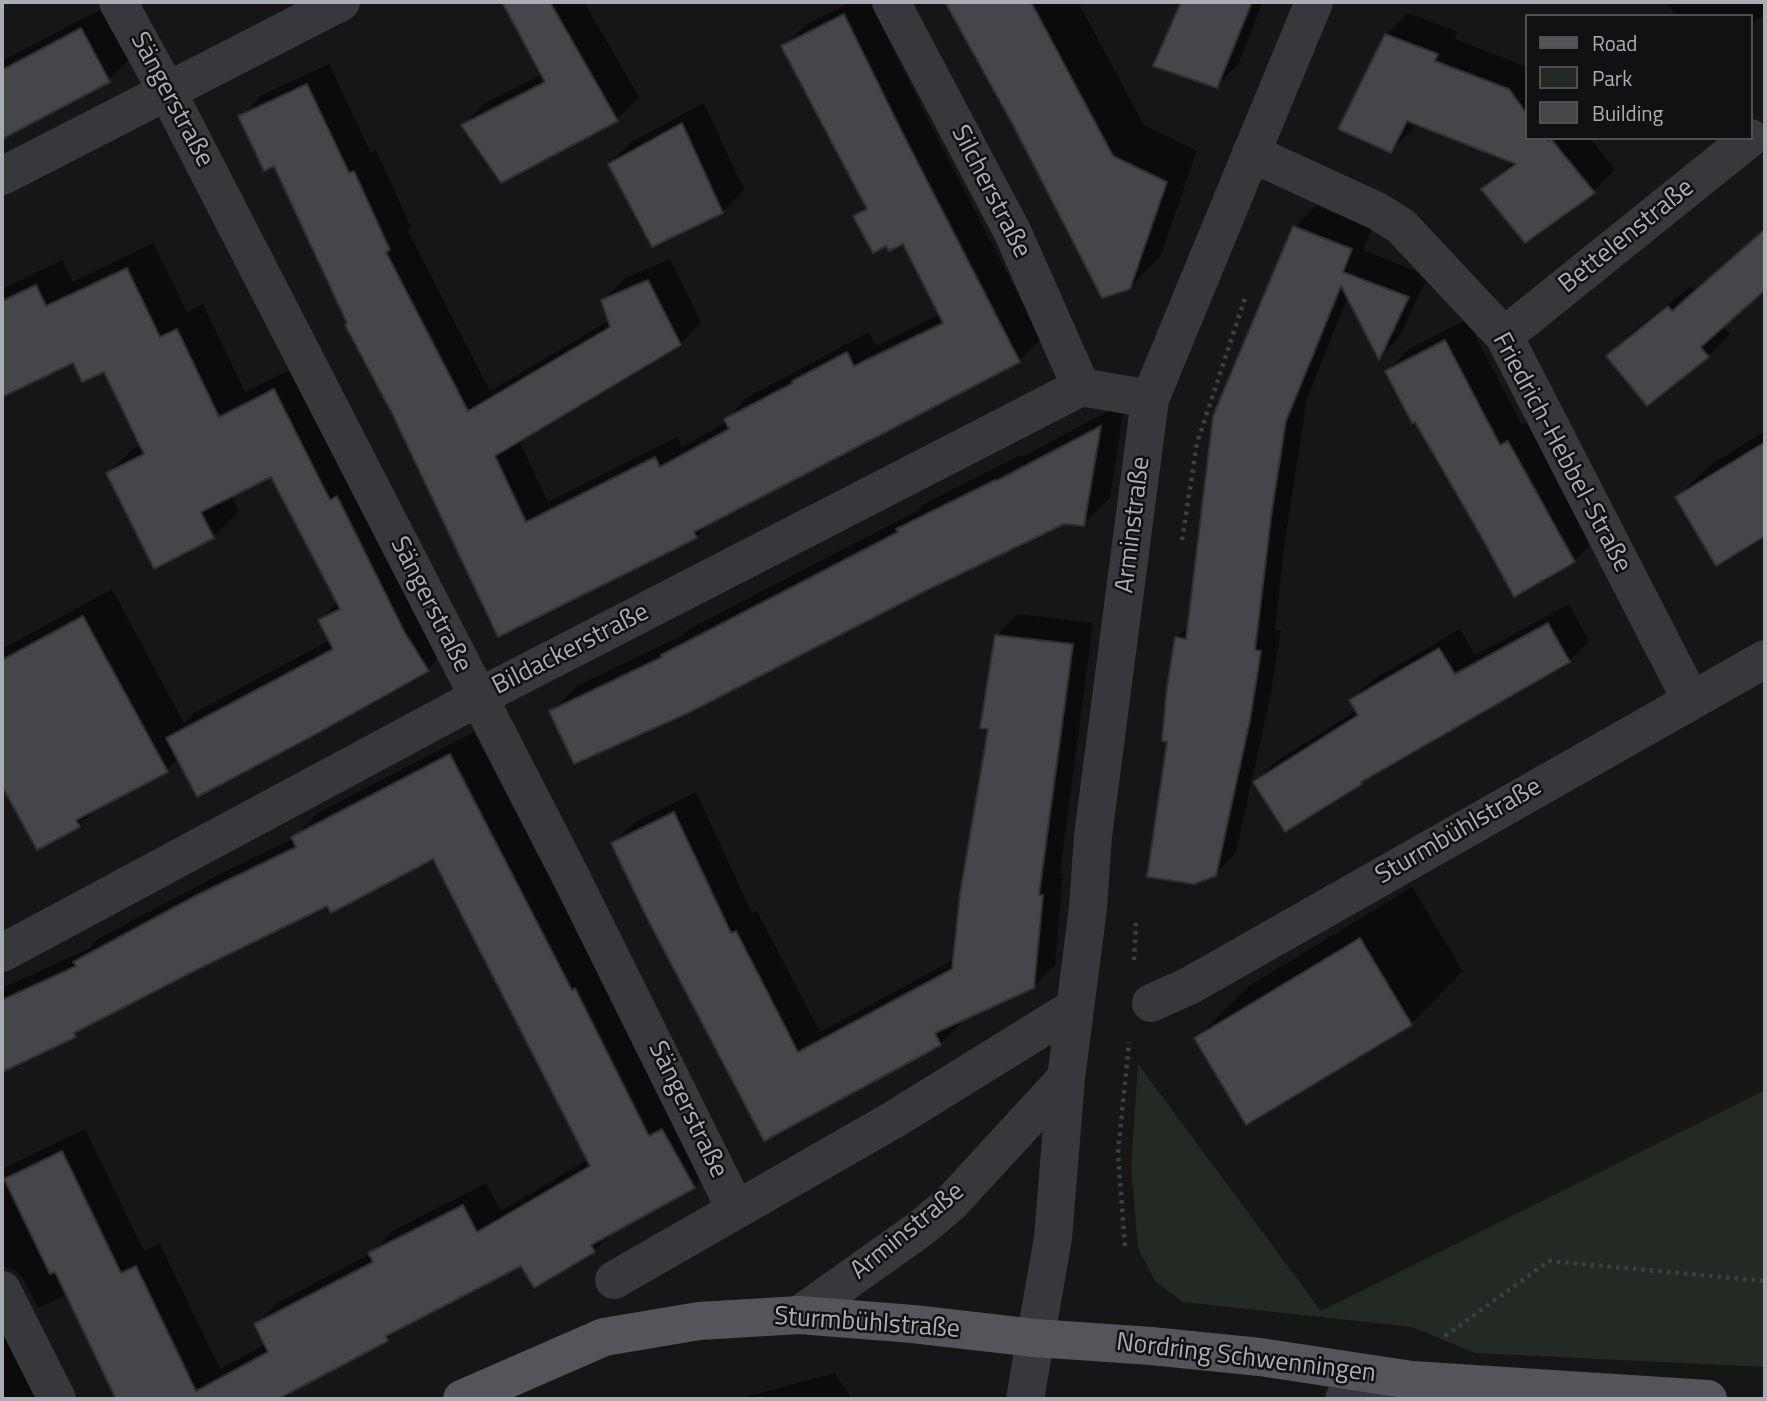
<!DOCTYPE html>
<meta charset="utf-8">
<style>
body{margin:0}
#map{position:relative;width:1767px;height:1401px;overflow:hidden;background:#161617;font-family:"Titillium Web",sans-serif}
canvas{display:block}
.frame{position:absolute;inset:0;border:4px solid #a9aeb6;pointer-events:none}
.legend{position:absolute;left:1525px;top:14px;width:228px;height:126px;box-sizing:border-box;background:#111112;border:2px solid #4e5054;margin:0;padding:9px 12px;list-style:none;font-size:21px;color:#a9aeb6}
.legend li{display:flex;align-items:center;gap:14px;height:35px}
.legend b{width:35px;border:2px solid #4e5054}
</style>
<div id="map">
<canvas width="1767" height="1401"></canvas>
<div class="frame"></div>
<ul class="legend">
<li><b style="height:9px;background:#53555b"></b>Road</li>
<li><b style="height:19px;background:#222a23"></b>Park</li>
<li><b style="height:19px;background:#45464a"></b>Building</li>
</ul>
</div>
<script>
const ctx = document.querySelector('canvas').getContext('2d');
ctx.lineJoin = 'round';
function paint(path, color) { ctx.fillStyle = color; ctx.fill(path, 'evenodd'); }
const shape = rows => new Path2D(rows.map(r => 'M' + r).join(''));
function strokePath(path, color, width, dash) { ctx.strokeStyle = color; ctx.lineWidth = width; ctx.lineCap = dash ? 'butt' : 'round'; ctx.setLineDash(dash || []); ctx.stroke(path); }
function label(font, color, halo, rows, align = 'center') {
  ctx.font = font + ' "Titillium Web",sans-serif'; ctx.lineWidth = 5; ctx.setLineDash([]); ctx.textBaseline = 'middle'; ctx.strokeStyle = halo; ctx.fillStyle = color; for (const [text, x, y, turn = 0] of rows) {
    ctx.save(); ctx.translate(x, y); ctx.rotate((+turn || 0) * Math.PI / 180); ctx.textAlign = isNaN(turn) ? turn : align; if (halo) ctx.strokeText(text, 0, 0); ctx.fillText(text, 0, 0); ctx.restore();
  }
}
paint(shape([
 [1138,1064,1321,1311,1765,1090,1765,1367,1475,1353,1412,1327,1183,1302,1155,1281,1138,1248,1131,1166]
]), '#222a23');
paint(shape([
 [504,2,593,2,586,5,639,97,617,119,463,125,485,103,543,74],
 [851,2,870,2,922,108,1041,339,1019,361,713,520,696,537,499,634,274,164,241,117,262,95,329,64,371,153,376,150,411,227,408,231,490,391,610,320,603,300,625,278,670,259,701,322,680,344,519,440,548,502,677,437,682,447,727,422,726,419,748,397,869,332,876,346,940,314,904,242,855,216,867,205,784,47,805,25],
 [948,2,1078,2,1144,125,1197,151,1160,257,1129,288,1014,124],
 [1182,2,1263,2,1238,65,1216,86,1178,13],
 [1666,2,1765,2,1765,14,1751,25,1751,16,1676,16],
 [103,8,130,59,109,80,2,138,2,61],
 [1408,13,1458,32,1455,39,1527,67,1527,138,1590,138,1615,170,1593,191,1484,190,1514,161,1416,122,1413,129,1391,151,1386,35],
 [704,103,744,190,722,212,610,164,631,142],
 [1316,206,1372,228,1363,250,1428,276,1400,336,1380,357,1348,296,1307,399,1284,547,1275,630,1281,630,1270,697,1236,853,1215,874,1169,741,1177,638,1189,626,1215,416,1295,227],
 [1765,229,1765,288,1722,325,1730,334,1708,356,1608,356,1630,334,1691,286,1695,290],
 [153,243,187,312,203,304,245,392,300,365,453,643,428,669,179,758,167,770,98,807,79,826,37,848,2,782,2,649,112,589,184,723,194,713,330,640,320,620,338,602,271,475,231,495,239,511,213,537,154,566,108,473,134,448,141,444,105,369,74,361,2,395,2,289,62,260,73,282],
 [1467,319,1522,425,1530,420,1596,539,1574,561,1387,371,1409,349],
 [1125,402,1110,498,1083,524,1064,523,551,712,577,686,683,635,689,629,917,511,924,504,1021,455,1022,457],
 [1765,431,1765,534,1717,564,1677,497,1709,466],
 [1569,604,1589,641,1569,661,1367,777,1361,783,1255,783,1275,762,1357,710,1351,700,1372,680,1460,629,1475,655],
 [1018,614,1093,623,1060,874,1063,874,1055,965,1033,987,960,1020,962,1022,940,1044,765,1138,613,843,635,822,696,792,752,913,757,911,820,1032,955,959,990,728,996,636],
 [474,732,596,968,717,1164,694,1187,615,1230,594,1251,522,1264,401,1326,387,1339,287,1393,290,1399,124,1399,68,1294,38,1308,23,1279,16,1271,3,1266,5,1276,62,1399,2,1399,2,1169,85,1129,144,1251,160,1244,220,1369,266,1344,256,1325,279,1302,370,1254,393,1231,486,1183,501,1211,589,1159,434,857,328,903,86,1024,75,1036,2,1069,2,988,88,949,98,939,220,874,294,838,316,814],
 [1412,887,1463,971,1411,1024,1196,1038,1249,986],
 [835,1373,852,1399,737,1399,738,1399]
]), '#0007');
const building = shape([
 [502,2,550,2,618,121,501,183,461,125,545,82,502,2],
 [945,2,1031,2,1113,156,1167,182,1130,289,1102,298,1013,125,945,2],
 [1181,2,1252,2,1217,88,1153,66,1181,2],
 [844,14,901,130,1020,362,694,532,697,538,498,637,392,413,345,325,347,323,274,166,264,171,238,116,307,84,349,173,354,171,390,250,386,252,468,411,610,327,601,300,648,280,681,345,495,456,526,522,655,457,660,467,729,429,724,419,793,383,792,381,847,352,854,366,943,323,903,244,889,251,886,246,873,253,853,216,867,209,781,46,844,14],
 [81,28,110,82,2,139,2,70,81,28],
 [1385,34,1438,54,1435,61,1509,89,1527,114,1527,138,1546,138,1548,141,1551,139,1595,193,1525,243,1481,189,1516,164,1407,121,1391,153,1338,129,1385,34],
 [682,123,723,213,652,247,608,164,682,123],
 [1293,226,1352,249,1343,272,1409,297,1379,360,1341,286,1286,421,1272,510,1255,650,1261,651,1250,720,1216,876,1194,884,1147,877,1167,742,1162,741,1167,687,1175,637,1186,639,1213,416,1293,226],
 [1765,229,1765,290,1701,347,1709,357,1647,406,1606,356,1668,306,1672,311,1765,229],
 [127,268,160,337,177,329,219,417,274,389,330,500,337,496,405,633,429,671,316,734,197,797,166,738,333,649,318,620,340,609,271,477,201,512,214,538,154,569,106,473,144,454,104,372,82,382,73,363,2,397,2,301,36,285,46,306,127,268],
 [1445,340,1500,445,1508,441,1575,562,1514,597,1481,536,1415,422,1412,423,1385,371,1445,340],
 [1101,426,1084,526,1064,524,927,590,690,712,574,764,549,711,662,657,661,655,898,532,896,529,995,480,996,481,1101,426],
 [1765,442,1765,536,1716,566,1675,497,1765,442],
 [83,616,168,772,76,820,80,827,37,850,2,786,2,660,83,616],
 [1548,623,1570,662,1361,782,1362,784,1285,832,1253,782,1358,715,1349,700,1439,648,1455,674,1548,623],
 [995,635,1073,644,1039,895,1043,895,1034,988,935,1033,941,1045,764,1141,646,916,611,843,674,812,731,933,736,931,798,1052,952,969,960,894,988,729,980,728,995,635],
 [450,754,572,990,575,988,649,1136,662,1129,695,1188,591,1245,595,1252,534,1288,521,1266,386,1336,388,1341,278,1399,116,1399,55,1272,50,1274,4,1179,62,1151,121,1273,136,1266,196,1391,268,1352,254,1324,373,1262,368,1253,463,1205,477,1232,590,1166,433,859,331,913,327,906,190,973,74,1033,76,1037,2,1072,2,1000,76,966,73,962,195,896,296,847,291,837,450,754],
 [1360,938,1412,1025,1246,1125,1194,1038,1360,938]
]);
paint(building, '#45464a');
strokePath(building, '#303033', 2);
strokePath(shape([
 [1182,540,1197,443,1246,295],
 [1134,960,1136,923],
 [1125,1246,1118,1153,1129,1042],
 [1445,1336,1549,1261,1765,1281]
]), '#3d3f43', 4.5, [3.5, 5]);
strokePath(shape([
 [118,2,167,91,568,871,736,1210],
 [891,2,1013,233,1081,387],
 [1251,153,1377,211,1401,226,1504,336,1691,700],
 [2,176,341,2],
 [1504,336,1750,138],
 [2,953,477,698,1081,387,1150,399],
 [1151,1003,1189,986,1765,659],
 [614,1280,893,1120,1074,1008],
 [2,1290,57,1399],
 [799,1315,920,1229,951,1203,1066,1078],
 [1025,1399,1053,1238,1066,1078,1088,908,1093,836,1150,399,1314,2],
 [1344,1399,1412,1380]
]), '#37383c', 38);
strokePath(shape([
 [462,1399,604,1337,699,1321,799,1315,913,1324,1035,1338,1151,1346,1260,1357,1412,1380,1708,1399]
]), '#53555b', 38);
label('26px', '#a9aeb6', '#111112', [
 ["Sängerstraße",171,100,62],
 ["Silcherstraße",990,192,63],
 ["Bettelenstraße",1627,237,-39],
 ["Friedrich-Hebbel-Straße",1561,453,62],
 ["Arminstraße",1134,525,-83],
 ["Sängerstraße",430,605,63],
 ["Bildackerstraße",571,650,-27],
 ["Sturmbühlstraße",1459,832,-30],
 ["Sängerstraße",687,1110,64],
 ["Arminstraße",908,1232,-39],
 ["Sturmbühlstraße",867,1324,4],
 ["Nordring Schwenningen",1246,1359,7]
]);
</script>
